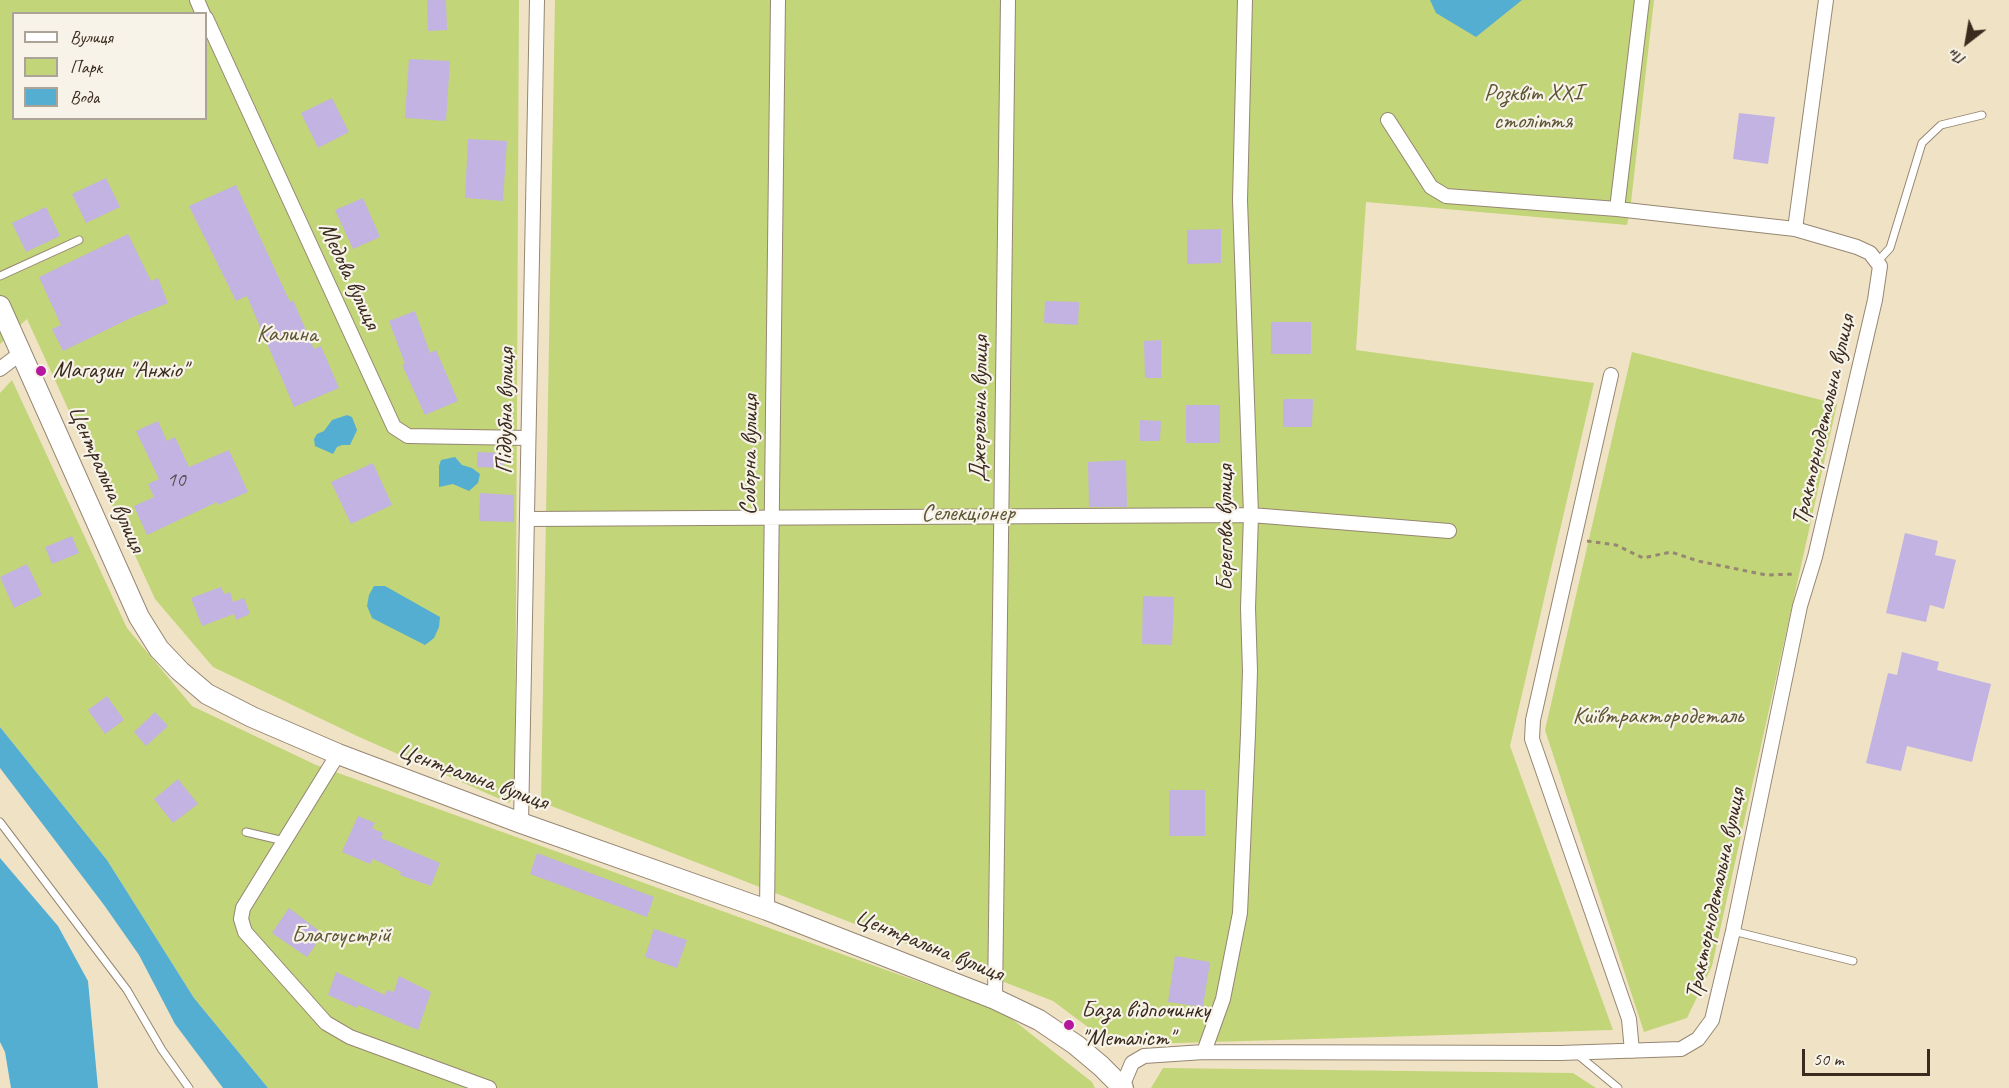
<!DOCTYPE html>
<meta charset="utf-8">
<style>
body{margin:0}
#map{position:relative;width:2009px;height:1088px;overflow:hidden;background:#f0e3c5;font-family:Caveat,sans-serif}
canvas{display:block}
.legend{position:absolute;left:12px;top:12px;width:195px;height:108px;box-sizing:border-box;background:#f7f3e8;border:2px solid #aca397;margin:0;padding:8px 10px;list-style:none;font-size:18px;color:#3b2a1e}
.legend li{display:flex;align-items:center;gap:12px;height:30px}
.legend b{width:30px;border:2px solid #aca397}
.north{position:absolute;left:1937px;top:12px;width:60px;height:60px;-webkit-text-stroke:4px #f7f3e8;paint-order:stroke;rotate:211deg;font-size:16px;font-weight:700;line-height:24px;text-align:center;color:#3b2a1e}
.north::after{content:'';display:block;margin:auto;width:21px;height:27px;background:#3b2a1e;clip-path:polygon(50% 0,100% 100%,50% 72%,0 100%)}
.scale{position:absolute;left:1802px;top:1049px;width:128px;height:27px;box-sizing:border-box;border:3px solid #3b2a1e;border-top:0;padding-left:8px;font-size:18px;line-height:21px;white-space:nowrap;color:#3b2a1e;-webkit-text-stroke:4px #f7f3e8;paint-order:stroke}
</style>
<div id="map">
<canvas width="2009" height="1088"></canvas>
<ul class="legend">
<li><b style="height:8px;background:#fff"></b>Вулиця</li>
<li><b style="height:16px;background:#c2d579"></b>Парк</li>
<li><b style="height:16px;background:#54aed1"></b>Вода</li>
</ul>
<div class="north">Пн</div>
<div class="scale">50 m</div>
</div>
<script>
const ctx = document.querySelector('canvas').getContext('2d');
ctx.lineJoin = 'round';
function paint(path, color) { ctx.fillStyle = color; ctx.fill(path, 'evenodd'); }
const shape = rows => new Path2D(rows.map(r => 'M' + r).join(''));
function strokePath(path, color, width, dash) { ctx.strokeStyle = color; ctx.lineWidth = width; ctx.lineCap = dash ? 'butt' : 'round'; ctx.setLineDash(dash || []); ctx.stroke(path); }
function label(font, color, halo, rows, align = 'center') {
  ctx.font = font + ' Caveat,sans-serif'; ctx.lineWidth = 4.5; ctx.setLineDash([]); ctx.textBaseline = 'middle'; ctx.strokeStyle = halo; ctx.fillStyle = color; for (const [text, x, y, turn = 0] of rows) {
    ctx.save(); ctx.translate(x, y); ctx.rotate((+turn || 0) * Math.PI / 180); ctx.textAlign = isNaN(turn) ? turn : align; if (halo) ctx.strokeText(text, 0, 0); ctx.fillText(text, 0, 0); ctx.restore();
  }
}
paint(shape([
 [0,0,519,0,515,795,509,803,357,736,213,667,155,599,27,319,0,344],
 [14,14,206,14,206,118,14,118],
 [555,0,1654,0,1630,211,1627,225,1366,202,1356,350,1594,383,1510,746,1613,1030,1112,1045,1053,1001,541,802],
 [1632,352,1837,404,1712,966,1687,1018,1644,1032,1545,730],
 [12,380,127,628,192,706,316,765,1003,1012,1092,1082,1095,1088,268,1088,194,998,107,860,0,727,0,393],
 [1163,1068,1573,1073,1596,1088,1151,1088]
]), '#c2d579');
paint(shape([
 [1430,0,1522,0,1476,37,1436,13],
 [347,415,352,417,357,430,350,445,342,445,337,447,333,454,315,446,314,439,317,434,324,431,332,420],
 [455,457,462,465,472,468,480,474,478,483,469,491,453,484,439,487,439,466,441,460],
 [374,586,385,586,440,617,439,627,434,638,425,645,372,618,367,606,369,595],
 [0,727,107,860,194,998,268,1088,223,1088,175,1024,139,955,104,905,0,768],
 [0,858,58,926,88,981,98,1088,11,1088,5,1052,0,1042]
]), '#54aed1');
paint(shape([
 [427,0,446,0,447,30,428,31],
 [409,59,450,61,446,121,405,118],
 [332,98,349,132,318,148,301,113],
 [1739,113,1775,117,1768,164,1733,159],
 [468,139,507,141,503,201,465,198],
 [106,178,120,207,86,223,72,194],
 [236,185,290,302,293,300,314,349,321,346,339,388,294,407,247,296,236,301,189,206],
 [363,198,380,237,353,249,335,210],
 [46,207,60,236,26,252,12,223],
 [1221,229,1221,263,1187,264,1187,230],
 [128,234,151,281,158,278,168,303,133,317,63,351,52,329,61,325,39,277],
 [1045,301,1079,302,1078,325,1044,323],
 [415,311,430,353,436,350,458,401,425,415,402,365,405,364,389,321],
 [1271,322,1311,322,1311,354,1271,354],
 [1161,340,1161,378,1145,378,1144,341],
 [1283,399,1313,399,1312,427,1283,427],
 [1186,405,1220,405,1220,443,1186,443],
 [1140,420,1161,421,1160,441,1140,441],
 [158,421,167,441,175,437,189,467,229,450,248,492,218,505,217,502,147,535,134,506,154,497,148,484,159,479,136,431],
 [477,452,503,453,503,468,477,467],
 [1126,460,1127,507,1089,507,1088,462],
 [373,463,392,505,351,524,331,482],
 [480,493,514,495,514,522,479,521],
 [1905,533,1938,541,1935,555,1956,560,1944,609,1930,605,1926,622,1886,613],
 [72,536,79,553,52,564,45,547],
 [27,564,42,595,14,608,0,577],
 [221,587,224,594,230,592,233,602,244,598,250,614,236,620,234,614,202,626,191,598],
 [1143,596,1174,597,1172,645,1142,644],
 [1902,652,1939,662,1937,670,1991,684,1972,762,1907,746,1901,771,1866,763,1888,673,1897,675],
 [107,696,124,720,105,734,88,710],
 [155,712,168,726,146,746,134,732],
 [178,779,198,804,173,823,154,799],
 [1169,790,1205,790,1205,836,1169,836],
 [358,816,375,823,372,828,383,833,381,838,440,863,431,886,400,875,401,872,373,859,370,864,342,852],
 [537,853,654,897,647,917,530,874],
 [289,908,323,934,307,957,272,933],
 [654,929,687,940,677,968,645,957],
 [1175,956,1210,962,1203,1007,1168,1002],
 [336,972,385,995,387,990,394,992,399,976,431,992,418,1030,358,1005,357,1008,328,995]
]), '#c2b3e3');
const lane = shape([
 [1877,262,1890,248,1922,143,1941,125,1982,115],
 [0,276,79,240],
 [0,822,127,990,162,1050,189,1088],
 [246,832,284,841],
 [1733,931,1853,961],
 [1577,1054,1618,1088]
]);
const street = shape([
 [197,0,203,14],
 [206,18,394,427,408,436,528,438],
 [1388,120,1431,187,1446,196,1617,209,1642,0],
 [1795,229,1826,0],
 [0,369,21,353],
 [1611,375,1533,720,1532,739,1629,1019,1632,1051],
 [527,519,1251,515,1449,531],
 [338,754,243,908,241,919,245,932,326,1023,350,1037,489,1088],
 [521,823,537,0],
 [767,910,778,0],
 [995,999,1008,0],
 [1204,1052,1223,999,1240,913,1248,734,1250,671,1248,608,1251,515,1240,200,1245,0],
 [1122,1087,1132,1063,1144,1056,1204,1052,1560,1053,1681,1049,1698,1039,1712,1020,1733,931,1800,606,1815,557,1875,300,1880,266,1870,253,1857,247,1795,229,1617,209]
]);
const secondary = shape([
 [0,306,139,617,159,649,180,671,207,694,252,717,338,754,521,823,767,910,995,999,1039,1020,1076,1045,1101,1066,1123,1088]
]);
strokePath(lane, '#968672', 9);
strokePath(street, '#968672', 16);
strokePath(secondary, '#968672', 22);
strokePath(shape([
 [1587,541,1616,545,1643,558,1671,552,1698,561,1766,575,1796,574]
]), '#968672', 3, [4.5, 4.5]);
strokePath(lane, '#fff', 7);
strokePath(street, '#fff', 14);
strokePath(secondary, '#fff', 20);
for (const [x, y, r, color] of [
 [41,371,6,"#b5179e"],
 [1069,1025,6,"#b5179e"]
]) { const dot = new Path2D(); dot.arc(x, y, r, 0, 2 * Math.PI); ctx.fillStyle = color; ctx.fill(dot); strokePath(dot, '#f7f3e8', 2); }
label('21px', '#5d4c4f', null, [
 ["10",176,480]
]);
label('24px', '#5d5535', '#f7f3e8', [
 ["Розквіт XXI",1533,94],
 ["століття",1533,122],
 ["Калина",287,335],
 ["Селекціонер",968,514],
 ["Київтрактородеталь",1658,717],
 ["Благоустрій",341,936]
]);
label('24px', '#3b2a1e', '#f7f3e8', [
 ["Медова вулиця",349,276,65],
 ["Джерельна вулиця",980,409,-89],
 ["Піддубна вулиця",506,411,-89],
 ["Тракторнодетальна вулиця",1824,420,-77],
 ["Соборна вулиця",750,455,-89],
 ["Центральна вулиця",106,479,66],
 ["Берегова вулиця",1226,528,-90],
 ["Центральна вулиця",473,777,20],
 ["Тракторнодетальна вулиця",1716,894,-78],
 ["Центральна вулиця",929,946,22]
]);
label('24px', '#3b2a1e', '#f7f3e8', [
 ["Магазин \"Анжіо\"",53,371],
 ["База відпочинку",1081,1011],
 ["\"Металіст\"",1081,1039]
], 'left');
</script>
